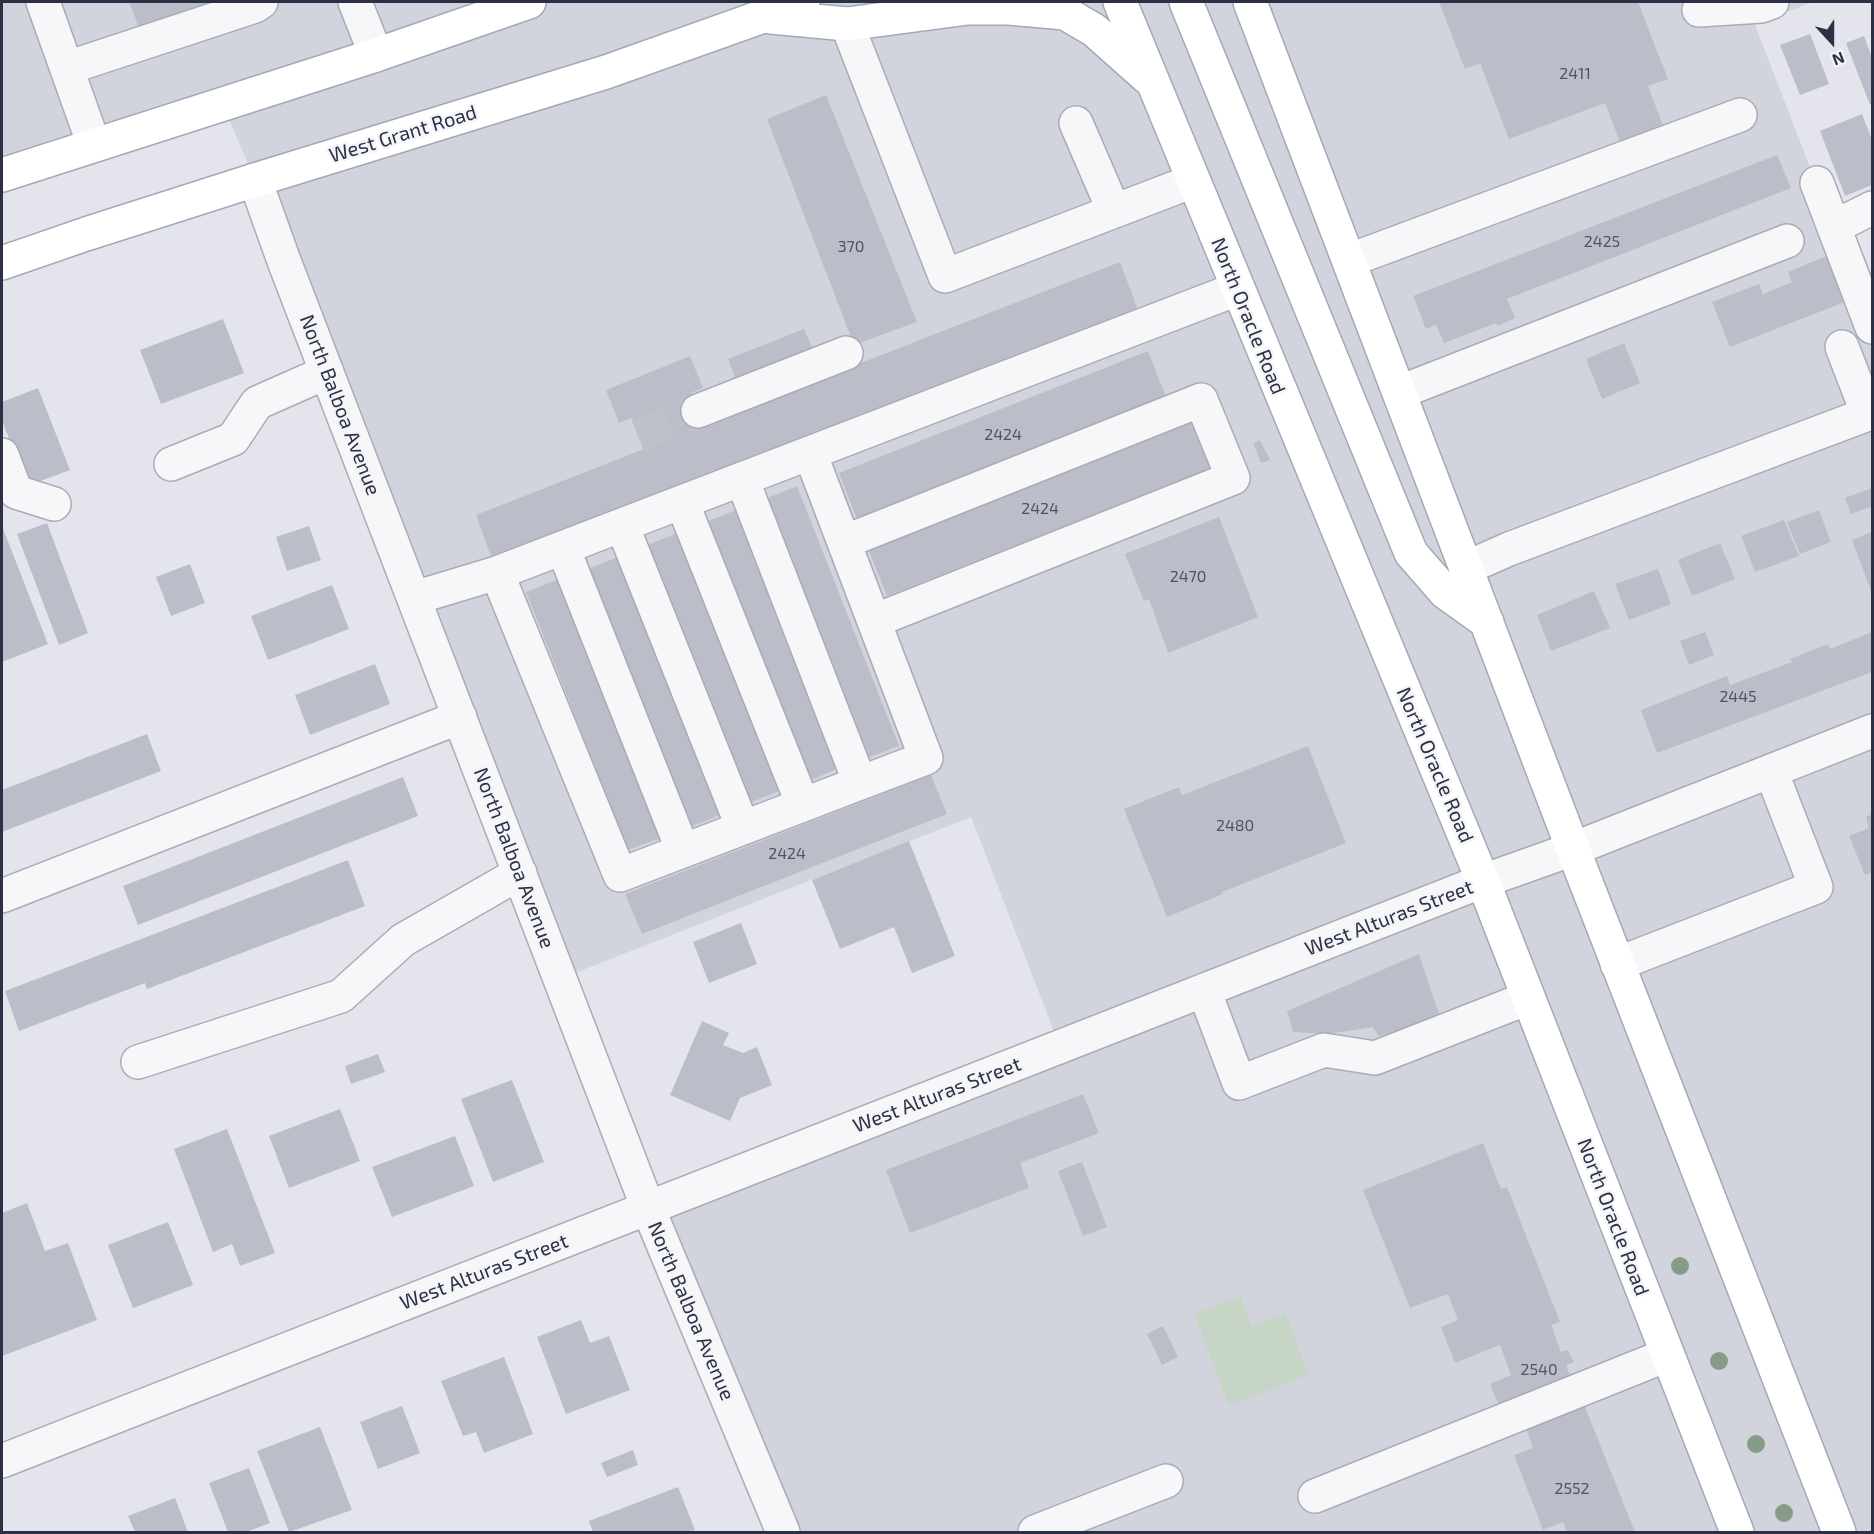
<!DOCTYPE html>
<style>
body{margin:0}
#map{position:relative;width:1874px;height:1534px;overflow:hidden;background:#e4e5ec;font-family:"Exo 2",sans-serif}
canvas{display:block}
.frame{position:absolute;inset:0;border:3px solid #2b3044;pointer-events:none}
.north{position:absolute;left:1802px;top:12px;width:60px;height:60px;-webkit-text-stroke:4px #f4f5f9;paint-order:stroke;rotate:159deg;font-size:16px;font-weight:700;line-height:24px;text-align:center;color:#2b3044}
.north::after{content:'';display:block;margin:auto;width:21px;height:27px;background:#2b3044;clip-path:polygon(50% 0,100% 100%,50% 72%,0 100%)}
</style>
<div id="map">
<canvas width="1874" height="1534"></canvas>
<div class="frame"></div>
<div class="north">N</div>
</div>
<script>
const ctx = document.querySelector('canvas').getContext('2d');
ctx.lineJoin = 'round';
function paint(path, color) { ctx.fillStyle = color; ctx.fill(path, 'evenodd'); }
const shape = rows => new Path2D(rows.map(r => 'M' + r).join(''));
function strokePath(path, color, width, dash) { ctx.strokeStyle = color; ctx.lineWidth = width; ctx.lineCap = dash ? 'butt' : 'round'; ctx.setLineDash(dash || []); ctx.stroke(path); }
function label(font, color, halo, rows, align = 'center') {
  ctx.font = font + ' "Exo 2",sans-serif'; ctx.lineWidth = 5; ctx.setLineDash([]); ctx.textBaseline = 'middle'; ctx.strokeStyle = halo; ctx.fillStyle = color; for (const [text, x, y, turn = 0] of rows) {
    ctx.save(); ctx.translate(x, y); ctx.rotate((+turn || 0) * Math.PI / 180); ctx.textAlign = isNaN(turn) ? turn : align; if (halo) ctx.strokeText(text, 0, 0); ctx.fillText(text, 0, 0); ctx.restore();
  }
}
paint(shape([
 [2,2,1812,2,1755,25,1872,327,1872,1532,775,1532,648,1208,1060,1047,971,817,560,979,255,180,223,105,2,175]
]), '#d2d4dd');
paint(shape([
 [1240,1296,1251,1326,1285,1313,1309,1375,1229,1406,1194,1313]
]), '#c6d5c5');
paint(shape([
 [129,2,223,2,141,33],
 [1439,2,1638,2,1668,79,1648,86,1664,128,1621,145,1605,103,1509,139,1480,63,1465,69],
 [1810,34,1829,84,1800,95,1780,45],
 [1864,36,1872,58,1872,104,1870,105,1846,43],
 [826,95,917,322,854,345,767,119],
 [1862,114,1872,140,1872,185,1845,196,1820,131],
 [1777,155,1791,188,1507,299,1515,318,1498,326,1496,323,1444,343,1436,325,1426,329,1413,296],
 [1829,255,1847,301,1730,347,1712,302,1759,284,1763,294,1792,282,1788,272],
 [1120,262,1140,315,1082,338,1080,331,493,562,476,515,644,449,632,418,619,423,606,390,690,356,703,388,691,393,704,424],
 [223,319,244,373,161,404,140,350],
 [804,329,814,352,737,382,728,359],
 [1624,343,1640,383,1602,399,1586,359],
 [1148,351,1166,397,857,519,839,473],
 [38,388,70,470,27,486,2,420,2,402],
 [1193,421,1211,468,887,596,868,549],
 [1260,440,1270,460,1261,463,1253,443],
 [797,486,899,746,867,758,765,499],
 [1872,488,1872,506,1851,514,1845,498],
 [739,509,840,768,808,781,706,522],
 [1819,510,1831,542,1800,554,1787,522],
 [1219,517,1258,617,1168,653,1149,599,1144,601,1125,554],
 [1784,520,1799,556,1755,572,1741,536],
 [47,523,88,633,59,645,17,534],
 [2,526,48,644,2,662],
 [309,526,321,560,287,571,276,537],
 [1872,532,1872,594,1852,540],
 [677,533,779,791,747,804,645,546],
 [1720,543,1735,579,1692,596,1678,560],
 [620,556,722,814,690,827,588,569],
 [190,564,205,603,171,616,156,577],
 [1658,569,1671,604,1629,620,1615,584],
 [559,579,661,838,628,850,526,592],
 [332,585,349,629,268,660,251,616],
 [1594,591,1610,628,1551,651,1537,615],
 [1705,632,1714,655,1689,665,1680,641],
 [1872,632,1872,672,1657,753,1641,710,1727,676,1730,685,1792,662,1790,659,1828,644,1830,649],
 [375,664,390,704,310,735,295,695],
 [147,734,161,771,2,832,2,790],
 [1308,746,1346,843,1222,892,1223,894,1167,917,1124,809,1179,787,1182,795],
 [931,775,947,814,642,934,625,894],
 [403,777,418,816,138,925,123,886],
 [1872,814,1872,872,1865,875,1849,836,1869,828,1866,817],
 [909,841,955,956,912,973,894,927,840,949,812,880],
 [348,860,365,906,147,989,145,983,19,1031,5,991],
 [741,923,757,964,709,983,693,942],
 [1419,954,1440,1017,1379,1036,1373,1027,1328,1034,1293,1032,1287,1011],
 [702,1021,729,1033,723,1045,743,1053,757,1047,772,1085,740,1098,730,1121,670,1095],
 [378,1054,385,1072,351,1084,345,1066],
 [512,1080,544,1162,493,1182,461,1099],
 [1083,1094,1099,1133,1020,1163,1029,1188,910,1233,886,1170],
 [340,1109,360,1161,289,1188,269,1136],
 [227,1129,275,1253,240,1266,232,1244,213,1252,174,1149],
 [455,1136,474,1186,392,1217,372,1167],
 [1483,1143,1501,1189,1507,1187,1560,1322,1551,1325,1561,1352,1568,1350,1574,1362,1566,1365,1572,1380,1500,1408,1490,1384,1511,1375,1500,1345,1455,1363,1441,1327,1458,1320,1448,1294,1410,1308,1363,1190],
 [1082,1162,1107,1227,1083,1236,1058,1171],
 [27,1203,45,1251,68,1243,97,1320,2,1356,2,1213],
 [168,1222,193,1285,133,1308,108,1245],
 [581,1320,590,1343,609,1336,630,1390,566,1414,537,1337],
 [1163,1326,1178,1357,1162,1365,1147,1334],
 [504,1357,533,1434,484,1453,476,1432,463,1436,441,1381],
 [1584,1404,1635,1532,1567,1532,1563,1522,1543,1530,1514,1455,1533,1448,1526,1428],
 [402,1406,420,1453,378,1469,360,1422],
 [320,1427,352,1510,289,1532,257,1451],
 [633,1450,638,1465,607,1477,601,1463],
 [249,1468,270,1523,246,1532,228,1532,209,1483],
 [678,1487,695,1530,688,1532,593,1532,589,1521],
 [175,1498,188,1532,135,1532,128,1516]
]), '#bbbec9');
strokePath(shape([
 [638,436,698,411]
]), '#bfc1ca', 33, [33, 16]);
const minor = shape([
 [43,2,94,145],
 [355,2,376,55],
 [1699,10,1761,6,1772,2],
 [847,24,945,276,1193,181],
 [67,68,255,6,261,2],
 [1076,123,1114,211],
 [255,180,284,261,648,1208,783,1532],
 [1817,183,1872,327],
 [1834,227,1872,208],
 [1350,260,1740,115],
 [1400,392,1787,241],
 [698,411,846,353],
 [2,455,16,492,54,504],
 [171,464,233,439,257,403,327,372],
 [742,479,860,783],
 [682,502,803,805],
 [622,525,743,828],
 [844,542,1201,400,1233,478,874,621],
 [563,548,683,851],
 [1466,568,1509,549,1868,414,1842,347],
 [497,573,620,875,860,783,926,758,810,453],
 [414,598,497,573,1237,289],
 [2,896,460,717],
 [1617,964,1816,887,1771,771],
 [1204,990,1239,1083,1324,1050,1375,1058,1528,998],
 [138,1062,341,996,403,940,520,873],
 [2,1461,1483,881,1573,849,1872,731],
 [1315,1496,1667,1355],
 [1035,1532,1166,1481]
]);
const major = shape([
 [1120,2,1483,881,1737,1532],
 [1186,2,1411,553,1445,592,1487,622],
 [1250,2,1573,849,1839,1532],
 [771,17,847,24,968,8,1009,8,1065,13,1094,30,1148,78],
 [2,175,376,55,529,2],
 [2,263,86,234,255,180,606,72,803,2]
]);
strokePath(minor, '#a9abb6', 36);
strokePath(major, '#a3a8b7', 36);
strokePath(minor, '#f7f7fa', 33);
strokePath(major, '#fff', 33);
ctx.fillStyle = '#869c89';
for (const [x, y] of [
 [1680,1266],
 [1719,1361],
 [1756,1444],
 [1784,1513]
]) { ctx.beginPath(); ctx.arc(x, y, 9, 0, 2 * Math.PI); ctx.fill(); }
label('16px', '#4f5465', null, [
 ["2411",1575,74],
 ["2425",1602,242],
 ["370",851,247],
 ["2424",1003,435],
 ["2424",1040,509],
 ["2470",1188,577],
 ["2445",1738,697],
 ["2480",1235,826],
 ["2424",787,854],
 ["2540",1539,1370],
 ["2552",1572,1489]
]);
label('20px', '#2b3044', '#f4f5f9', [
 ["West Grant Road",403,134,-17],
 ["North Oracle Road",1248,316,68],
 ["North Balboa Avenue",340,405,69],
 ["North Oracle Road",1435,765,67],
 ["North Balboa Avenue",514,858,69],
 ["West Alturas Street",1389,918,-21],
 ["West Alturas Street",937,1095,-21],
 ["North Oracle Road",1613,1217,69],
 ["West Alturas Street",484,1272,-21],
 ["North Balboa Avenue",691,1311,67]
]);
</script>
